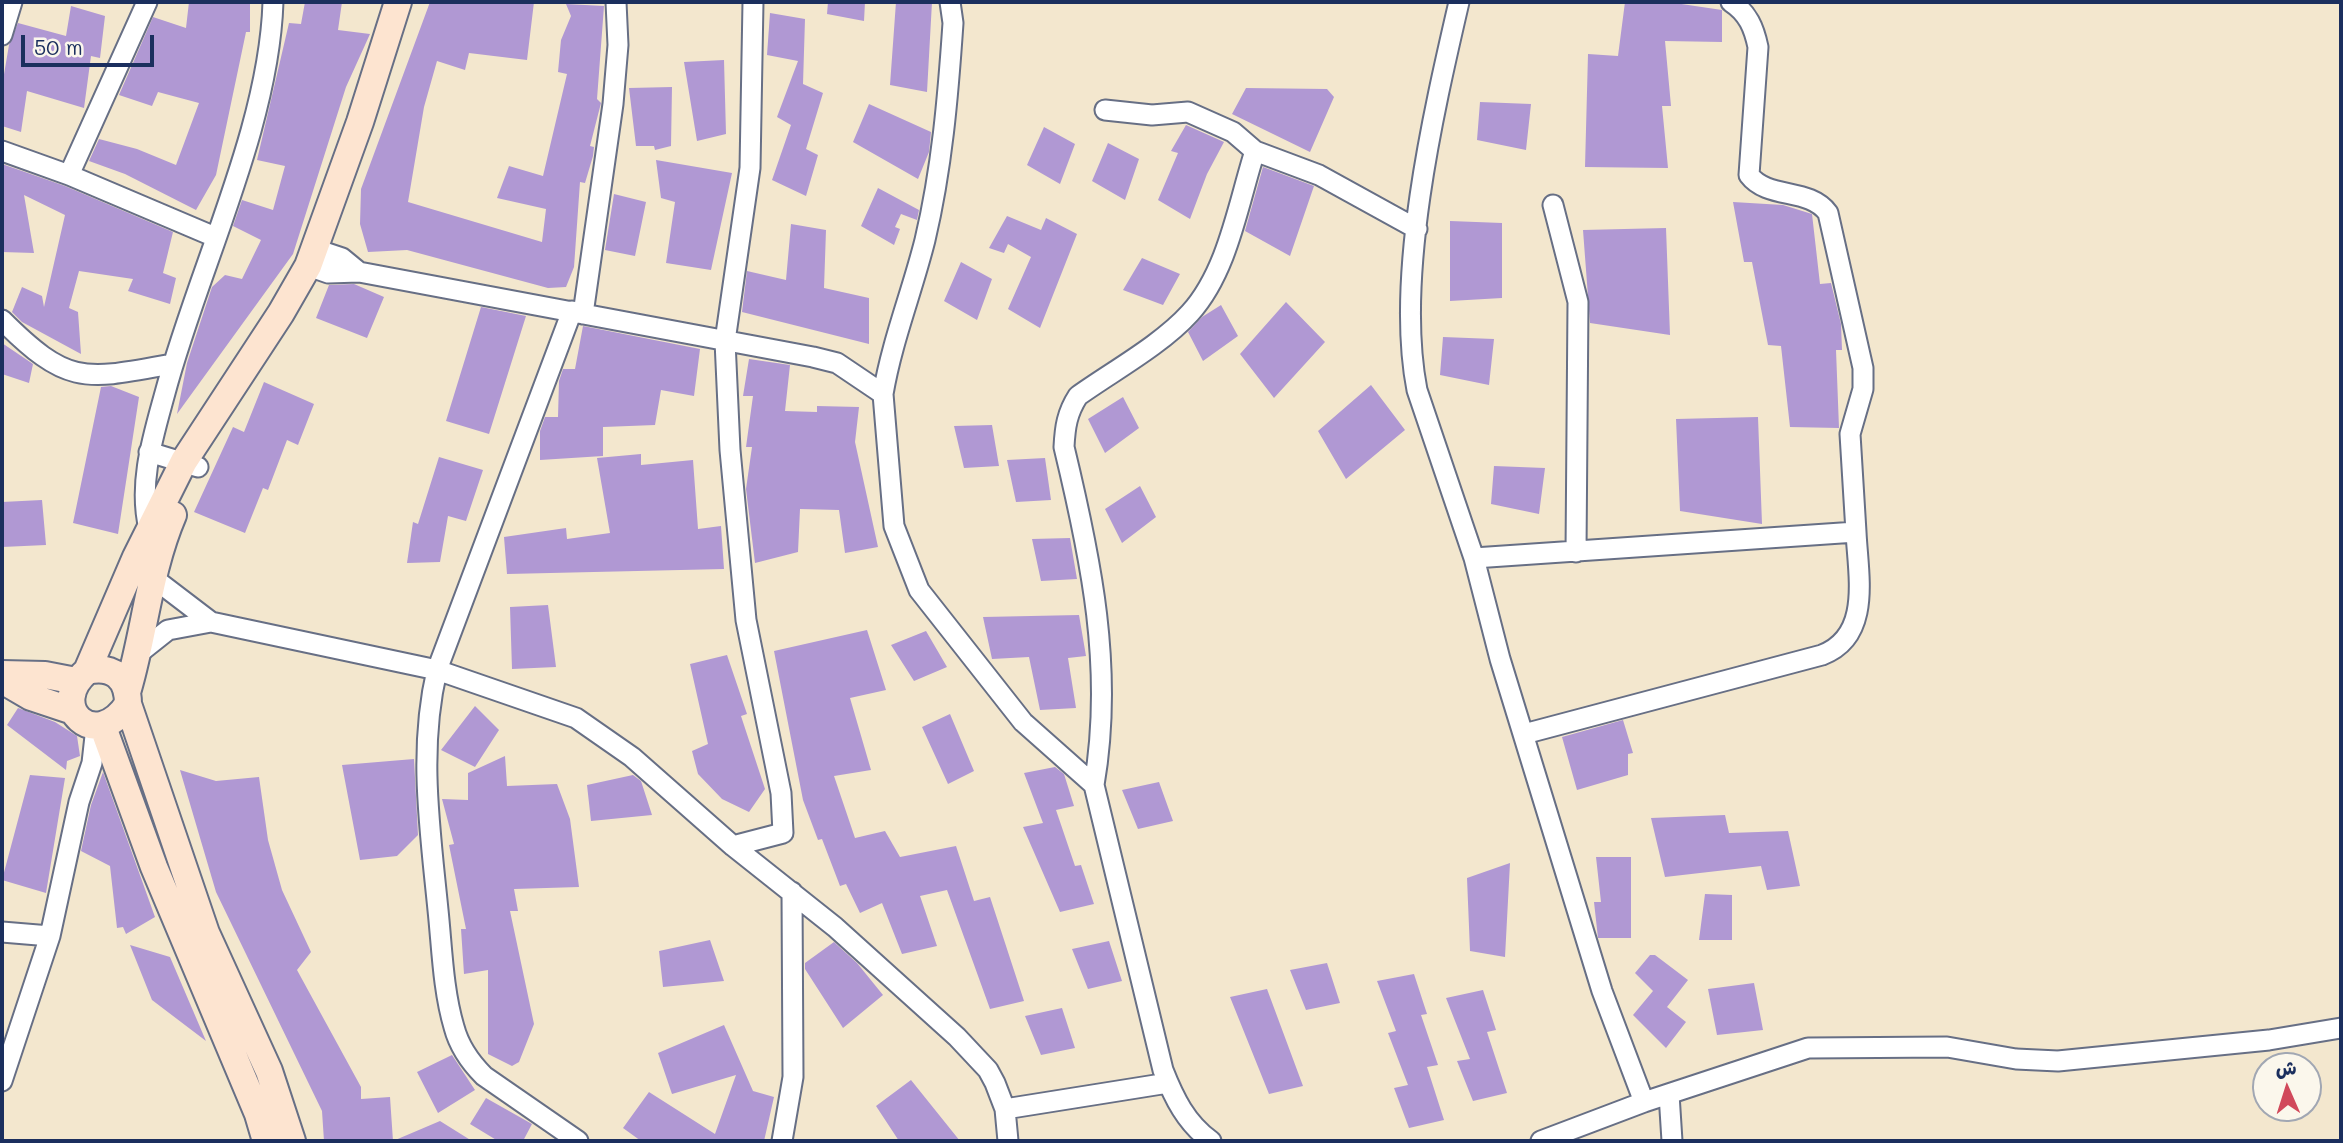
<!DOCTYPE html>
<meta charset="utf-8">
<style>
body{margin:0}
#map{position:relative;width:2343px;height:1143px;overflow:hidden;background:#f3e7ce;font-family:Mali,"Playpen Sans Arabic",sans-serif}
canvas{display:block}
.frame{position:absolute;inset:0;border:4px solid #1b2f5e;pointer-events:none}
.north{position:absolute;left:2252px;top:1052px;width:70px;height:70px;box-sizing:border-box;background:#fbf7ec;border:2px solid #a1a7b3;border-radius:50%;rotate:357deg;font-size:19px;font-weight:700;line-height:28px;text-align:center;color:#1b2f5e}
.north::after{content:'';display:block;margin:auto;width:24px;height:32px;background:#d1495b;clip-path:polygon(50% 0,100% 100%,50% 72%,0 100%)}
.scale{position:absolute;left:21px;top:35px;width:133px;height:32px;box-sizing:border-box;border:4px solid #1b2f5e;border-top:0;padding-left:9px;font-size:21px;line-height:24px;white-space:nowrap;color:#1b2f5e;-webkit-text-stroke:5px #fbf7ec;paint-order:stroke}
</style>
<div id="map">
<canvas width="2343" height="1143"></canvas>
<div class="frame"></div>
<div class="north">ش</div>
<div class="scale">50 m</div>
</div>
<script>
const context = document.querySelector('canvas').getContext('2d');
context.lineJoin = 'round';
function fillPath(path, color) { context.fillStyle = color; context.fill(path, 'evenodd'); }
function trace(path, color, width, dash) { context.strokeStyle = color; context.lineWidth = width; context.lineCap = dash ? 'butt' : 'round'; context.setLineDash(dash || []); context.stroke(path); }
fillPath(new Path2D(`
 M 189,2 L 250,2 L 250,32 L 246,32 L 216,175 L 196,210 L 125,174 L 89,161 L 99,139 L 137,149 L 176,165 L 199,103 L 158,92 L 152,106 L 119,95 L 153,17 L 186,28 Z
 M 305,2 L 342,2 L 338,30 L 370,34 L 346,87 L 293,254 L 177,414 L 187,363 L 212,287 L 225,275 L 242,279 L 261,240 L 233,226 L 242,200 L 273,210 L 285,166 L 257,160 L 289,23 L 301,24 Z
 M 430,2 L 534,2 L 527,60 L 469,53 L 465,70 L 437,61 L 424,107 L 408,202 L 542,242 L 546,209 L 497,198 L 509,166 L 543,176 L 567,74 L 558,72 L 561,40 L 571,16 L 566,4 L 604,6 L 597,99 L 601,103 L 590,146 L 594,147 L 593,156 L 585,183 L 580,182 L 574,267 L 566,287 L 548,288 L 407,250 L 368,252 L 360,224 L 361,189 Z
 M 828,2 L 865,2 L 864,21 L 827,14 Z
 M 896,2 L 932,2 L 927,92 L 890,85 Z
 M 1625,2 L 1668,2 L 1722,10 L 1722,42 L 1665,41 L 1671,106 L 1662,106 L 1668,168 L 1585,167 L 1588,54 L 1618,56 Z
 M 71,6 L 105,16 L 100,58 L 91,56 L 84,108 L 27,91 L 21,132 L 2,126 L 2,86 L 9,45 L 18,23 L 66,36 Z
 M 770,13 L 805,19 L 803,84 L 823,93 L 806,149 L 818,155 L 806,196 L 772,180 L 791,125 L 777,117 L 798,61 L 767,55 Z
 M 724,60 L 726,134 L 697,141 L 684,62 Z
 M 672,87 L 671,146 L 655,150 L 654,146 L 636,146 L 629,88 Z
 M 1246,88 L 1327,89 L 1334,97 L 1310,152 L 1232,114 Z
 M 1480,102 L 1531,104 L 1526,150 L 1477,140 Z
 M 869,104 L 931,132 L 929,152 L 918,179 L 853,142 Z
 M 1186,125 L 1224,142 L 1207,174 L 1190,219 L 1158,200 L 1178,153 L 1171,151 Z
 M 1044,127 L 1075,144 L 1060,184 L 1027,165 Z
 M 1108,143 L 1139,159 L 1125,200 L 1092,181 Z
 M 656,160 L 732,173 L 711,270 L 666,263 L 675,202 L 661,198 Z
 M 2,164 L 65,186 L 173,232 L 163,273 L 176,278 L 170,304 L 128,291 L 133,279 L 79,271 L 69,308 L 78,312 L 81,354 L 22,322 L 12,312 L 22,287 L 42,296 L 44,307 L 65,215 L 24,195 L 34,253 L 2,252 Z
 M 1263,167 L 1314,186 L 1290,256 L 1245,231 Z
 M 878,188 L 919,210 L 917,220 L 901,214 L 895,227 L 900,229 L 894,245 L 861,226 Z
 M 614,194 L 646,202 L 635,256 L 605,250 Z
 M 1733,202 L 1783,205 L 1812,214 L 1820,284 L 1831,283 L 1841,324 L 1842,350 L 1836,350 L 1839,428 L 1790,427 L 1781,346 L 1768,345 L 1752,262 L 1744,262 Z
 M 1007,216 L 1041,230 L 1046,218 L 1077,234 L 1040,328 L 1008,309 L 1031,257 L 1008,244 L 1004,253 L 989,248 Z
 M 1450,221 L 1502,223 L 1502,298 L 1450,301 Z
 M 791,224 L 826,230 L 824,288 L 869,298 L 869,344 L 742,312 L 747,271 L 786,280 Z
 M 1666,228 L 1670,335 L 1590,323 L 1583,230 Z
 M 1142,258 L 1180,274 L 1163,305 L 1123,290 Z
 M 961,262 L 992,279 L 977,320 L 944,301 Z
 M 354,284 L 384,297 L 367,338 L 316,318 L 329,285 Z
 M 1286,302 L 1325,342 L 1274,398 L 1240,354 Z
 M 1221,305 L 1238,336 L 1203,361 L 1188,332 L 1202,317 Z
 M 481,307 L 526,316 L 489,434 L 446,421 Z
 M 583,326 L 700,349 L 694,396 L 661,390 L 655,425 L 603,427 L 603,456 L 540,460 L 540,431 L 545,417 L 558,417 L 559,381 L 563,369 L 575,369 Z
 M 1443,337 L 1494,339 L 1489,385 L 1440,375 Z
 M 2,343 L 33,364 L 29,383 L 2,374 Z
 M 749,359 L 790,365 L 785,411 L 817,412 L 817,406 L 859,407 L 855,442 L 878,547 L 845,553 L 839,510 L 800,509 L 798,552 L 755,563 L 746,489 L 752,447 L 746,447 L 753,396 L 743,396 Z
 M 264,382 L 314,404 L 298,445 L 287,440 L 268,490 L 263,488 L 245,533 L 194,512 L 233,427 L 244,432 Z
 M 1371,385 L 1405,430 L 1346,479 L 1318,431 Z
 M 111,386 L 139,397 L 118,534 L 73,523 L 101,387 Z
 M 1123,397 L 1139,428 L 1105,453 L 1088,419 Z
 M 1758,417 L 1762,524 L 1680,511 L 1676,419 Z
 M 992,425 L 999,466 L 964,468 L 954,426 Z
 M 641,454 L 641,465 L 693,460 L 698,529 L 721,526 L 724,569 L 507,574 L 504,537 L 566,528 L 567,539 L 610,533 L 597,458 Z
 M 439,457 L 483,470 L 466,521 L 448,516 L 440,562 L 407,563 L 413,522 L 418,524 Z
 M 1045,458 L 1051,500 L 1016,502 L 1007,460 Z
 M 1494,466 L 1545,468 L 1539,514 L 1491,504 Z
 M 1140,486 L 1156,517 L 1122,543 L 1105,509 Z
 M 42,500 L 46,545 L 2,547 L 2,502 Z
 M 1070,538 L 1077,579 L 1041,581 L 1032,539 Z
 M 548,605 L 556,667 L 512,669 L 510,607 Z
 M 1079,615 L 1086,656 L 1068,658 L 1076,708 L 1040,710 L 1029,657 L 992,659 L 983,617 Z
 M 867,630 L 886,690 L 850,698 L 871,770 L 834,776 L 855,838 L 885,831 L 900,857 L 956,846 L 974,901 L 990,897 L 1024,1001 L 990,1009 L 947,890 L 920,896 L 937,946 L 902,954 L 882,903 L 860,913 L 846,884 L 840,886 L 822,839 L 818,840 L 803,800 L 774,651 Z
 M 926,631 L 947,667 L 914,681 L 891,645 Z
 M 727,655 L 747,714 L 741,716 L 765,789 L 749,812 L 722,799 L 698,774 L 692,751 L 708,744 L 690,664 Z
 M 475,706 L 499,730 L 475,767 L 441,750 Z
 M 18,708 L 55,722 L 77,736 L 80,756 L 67,761 L 66,770 L 28,741 L 7,725 Z
 M 950,714 L 974,771 L 948,784 L 922,727 Z
 M 1623,720 L 1633,753 L 1628,754 L 1628,775 L 1577,790 L 1562,737 Z
 M 505,756 L 507,786 L 557,784 L 570,819 L 579,887 L 514,889 L 518,911 L 510,911 L 534,1024 L 519,1062 L 512,1066 L 488,1054 L 488,970 L 464,974 L 461,929 L 466,929 L 449,845 L 454,844 L 442,799 L 468,800 L 468,773 Z
 M 414,759 L 418,835 L 397,856 L 360,860 L 342,765 Z
 M 1055,767 L 1064,774 L 1074,806 L 1056,810 L 1075,866 L 1081,865 L 1094,904 L 1060,912 L 1023,827 L 1043,823 L 1024,773 Z
 M 180,770 L 216,781 L 259,777 L 268,840 L 282,890 L 311,952 L 297,970 L 361,1087 L 361,1099 L 390,1097 L 393,1141 L 324,1141 L 322,1111 L 216,892 Z
 M 103,772 L 155,917 L 126,934 L 123,927 L 117,928 L 110,866 L 81,851 L 91,805 Z
 M 30,775 L 65,778 L 46,893 L 2,880 Z
 M 633,775 L 641,781 L 652,815 L 591,821 L 587,785 Z
 M 1159,782 L 1173,821 L 1138,829 L 1122,790 Z
 M 1725,815 L 1729,833 L 1788,831 L 1800,886 L 1767,890 L 1761,866 L 1665,877 L 1651,818 Z
 M 1596,857 L 1631,857 L 1631,938 L 1598,938 L 1594,902 L 1601,902 Z
 M 1510,863 L 1505,957 L 1470,951 L 1467,878 Z
 M 1705,894 L 1732,895 L 1732,940 L 1699,940 Z
 M 710,940 L 724,981 L 663,987 L 659,951 Z
 M 1109,941 L 1122,981 L 1088,989 L 1072,949 Z
 M 834,942 L 857,963 L 883,995 L 843,1028 L 805,969 L 805,963 Z
 M 130,945 L 170,957 L 206,1041 L 152,1000 Z
 M 1650,955 L 1655,955 L 1688,980 L 1667,1007 L 1686,1022 L 1666,1048 L 1633,1015 L 1653,991 L 1635,973 Z
 M 1327,963 L 1340,1003 L 1306,1010 L 1290,970 Z
 M 1414,974 L 1427,1014 L 1421,1015 L 1438,1065 L 1427,1067 L 1444,1120 L 1409,1128 L 1394,1088 L 1408,1085 L 1388,1033 L 1396,1031 L 1377,981 Z
 M 1754,983 L 1763,1030 L 1717,1035 L 1708,989 Z
 M 1267,989 L 1303,1086 L 1269,1094 L 1230,997 Z
 M 1483,990 L 1496,1030 L 1487,1032 L 1507,1093 L 1473,1101 L 1457,1061 L 1470,1059 L 1446,998 Z
 M 1062,1008 L 1075,1048 L 1041,1055 L 1025,1016 Z
 M 724,1025 L 753,1091 L 774,1097 L 764,1141 L 641,1141 L 623,1128 L 649,1092 L 715,1134 L 736,1075 L 672,1094 L 658,1053 Z
 M 452,1055 L 475,1090 L 438,1113 L 417,1072 Z
 M 911,1080 L 960,1141 L 899,1141 L 876,1106 Z
 M 486,1098 L 532,1124 L 523,1141 L 498,1141 L 470,1124 Z
 M 440,1121 L 472,1141 L 393,1141 Z`), '#b098d3');
const street = new Path2D(`
 M 1459,2 C 1433,114 1395,278 1417,390 L 1474,558 L 1500,659 L 1602,991 L 1644,1102 L 1541,1141
 M 2,35 L 12,2
 M 1105,110 L 1152,115 L 1188,112 L 1233,132 L 1255,151 L 1319,175 L 1417,229
 M 2,151 L 69,175 L 215,237
 M 69,175 L 147,2
 M 1553,205 L 1578,302 L 1576,552
 M 315,249 L 342,258 L 359,272
 M 308,266 L 328,273 L 359,272 L 813,357 L 837,363 L 883,394 L 894,526 L 919,590 L 1023,722 L 1094,785 L 1163,1070 C 1174,1098 1186,1123 1211,1141
 M 572,311 L 437,670 C 418,750 430,829 438,910 C 442,948 443,990 454,1027 C 459,1046 470,1062 484,1076 L 578,1141
 M 583,314 L 613,104 L 618,45 L 616,2
 M 2,320 C 68,386 84,380 172,364
 M 883,394 C 892,341 912,292 925,240 C 942,168 948,97 953,23 L 950,2
 M 149,452 L 198,467
 M 154,531 L 149,529 C 138,483 153,437 165,393 C 198,269 269,129 273,2
 M 1474,558 L 1856,532 L 1850,434 L 1863,389 L 1863,368 L 1828,213 C 1809,187 1768,200 1749,175 L 1758,47 C 1754,28 1748,13 1731,2
 M 152,577 L 211,622
 M 139,653 L 168,630 L 211,622 L 437,670 L 576,718 L 632,757 L 733,846 L 835,927 L 957,1037 L 988,1070 L 995,1083 L 1005,1109 L 1008,1141
 M 1524,734 L 1822,655 C 1872,636 1858,575 1856,532
 M 1094,785 C 1114,669 1091,559 1064,447 C 1065,427 1067,413 1078,396 C 1113,371 1161,345 1190,313 C 1228,271 1238,204 1255,151
 M 733,846 L 783,833 L 781,793 L 746,620 L 730,450 L 725,341 L 750,168 L 753,2
 M 2,932 L 50,936
 M 2,1081 L 50,936 L 79,802 L 92,763 L 96,727
 M 1669,1094 L 1672,1141
 M 1644,1102 L 1808,1048 L 1947,1047 L 2016,1059 L 2058,1061 L 2269,1040 L 2341,1028
 M 1005,1109 L 1168,1083
 M 782,1141 L 793,1077 L 792,892`);
const secondary = new Path2D(`
 M 87,671 C 113,665 128,678 128,704 C 95,754 46,706 87,671 L 136,557 L 184,461 L 281,313 L 308,266 L 360,122 L 398,2
 M 2,674 L 45,675 L 76,681
 M 2,680 L 31,697 L 73,711
 M 128,689 C 145,631 149,571 173,515
 M 128,704 L 206,933 L 269,1071 L 292,1141
 M 103,727 L 154,867 L 258,1114 L 266,1141`);
trace(street, '#676f85', 23);
trace(secondary, '#676f85', 30);
trace(street, '#fff', 19);
trace(secondary, '#fde4d0', 26);
</script>
